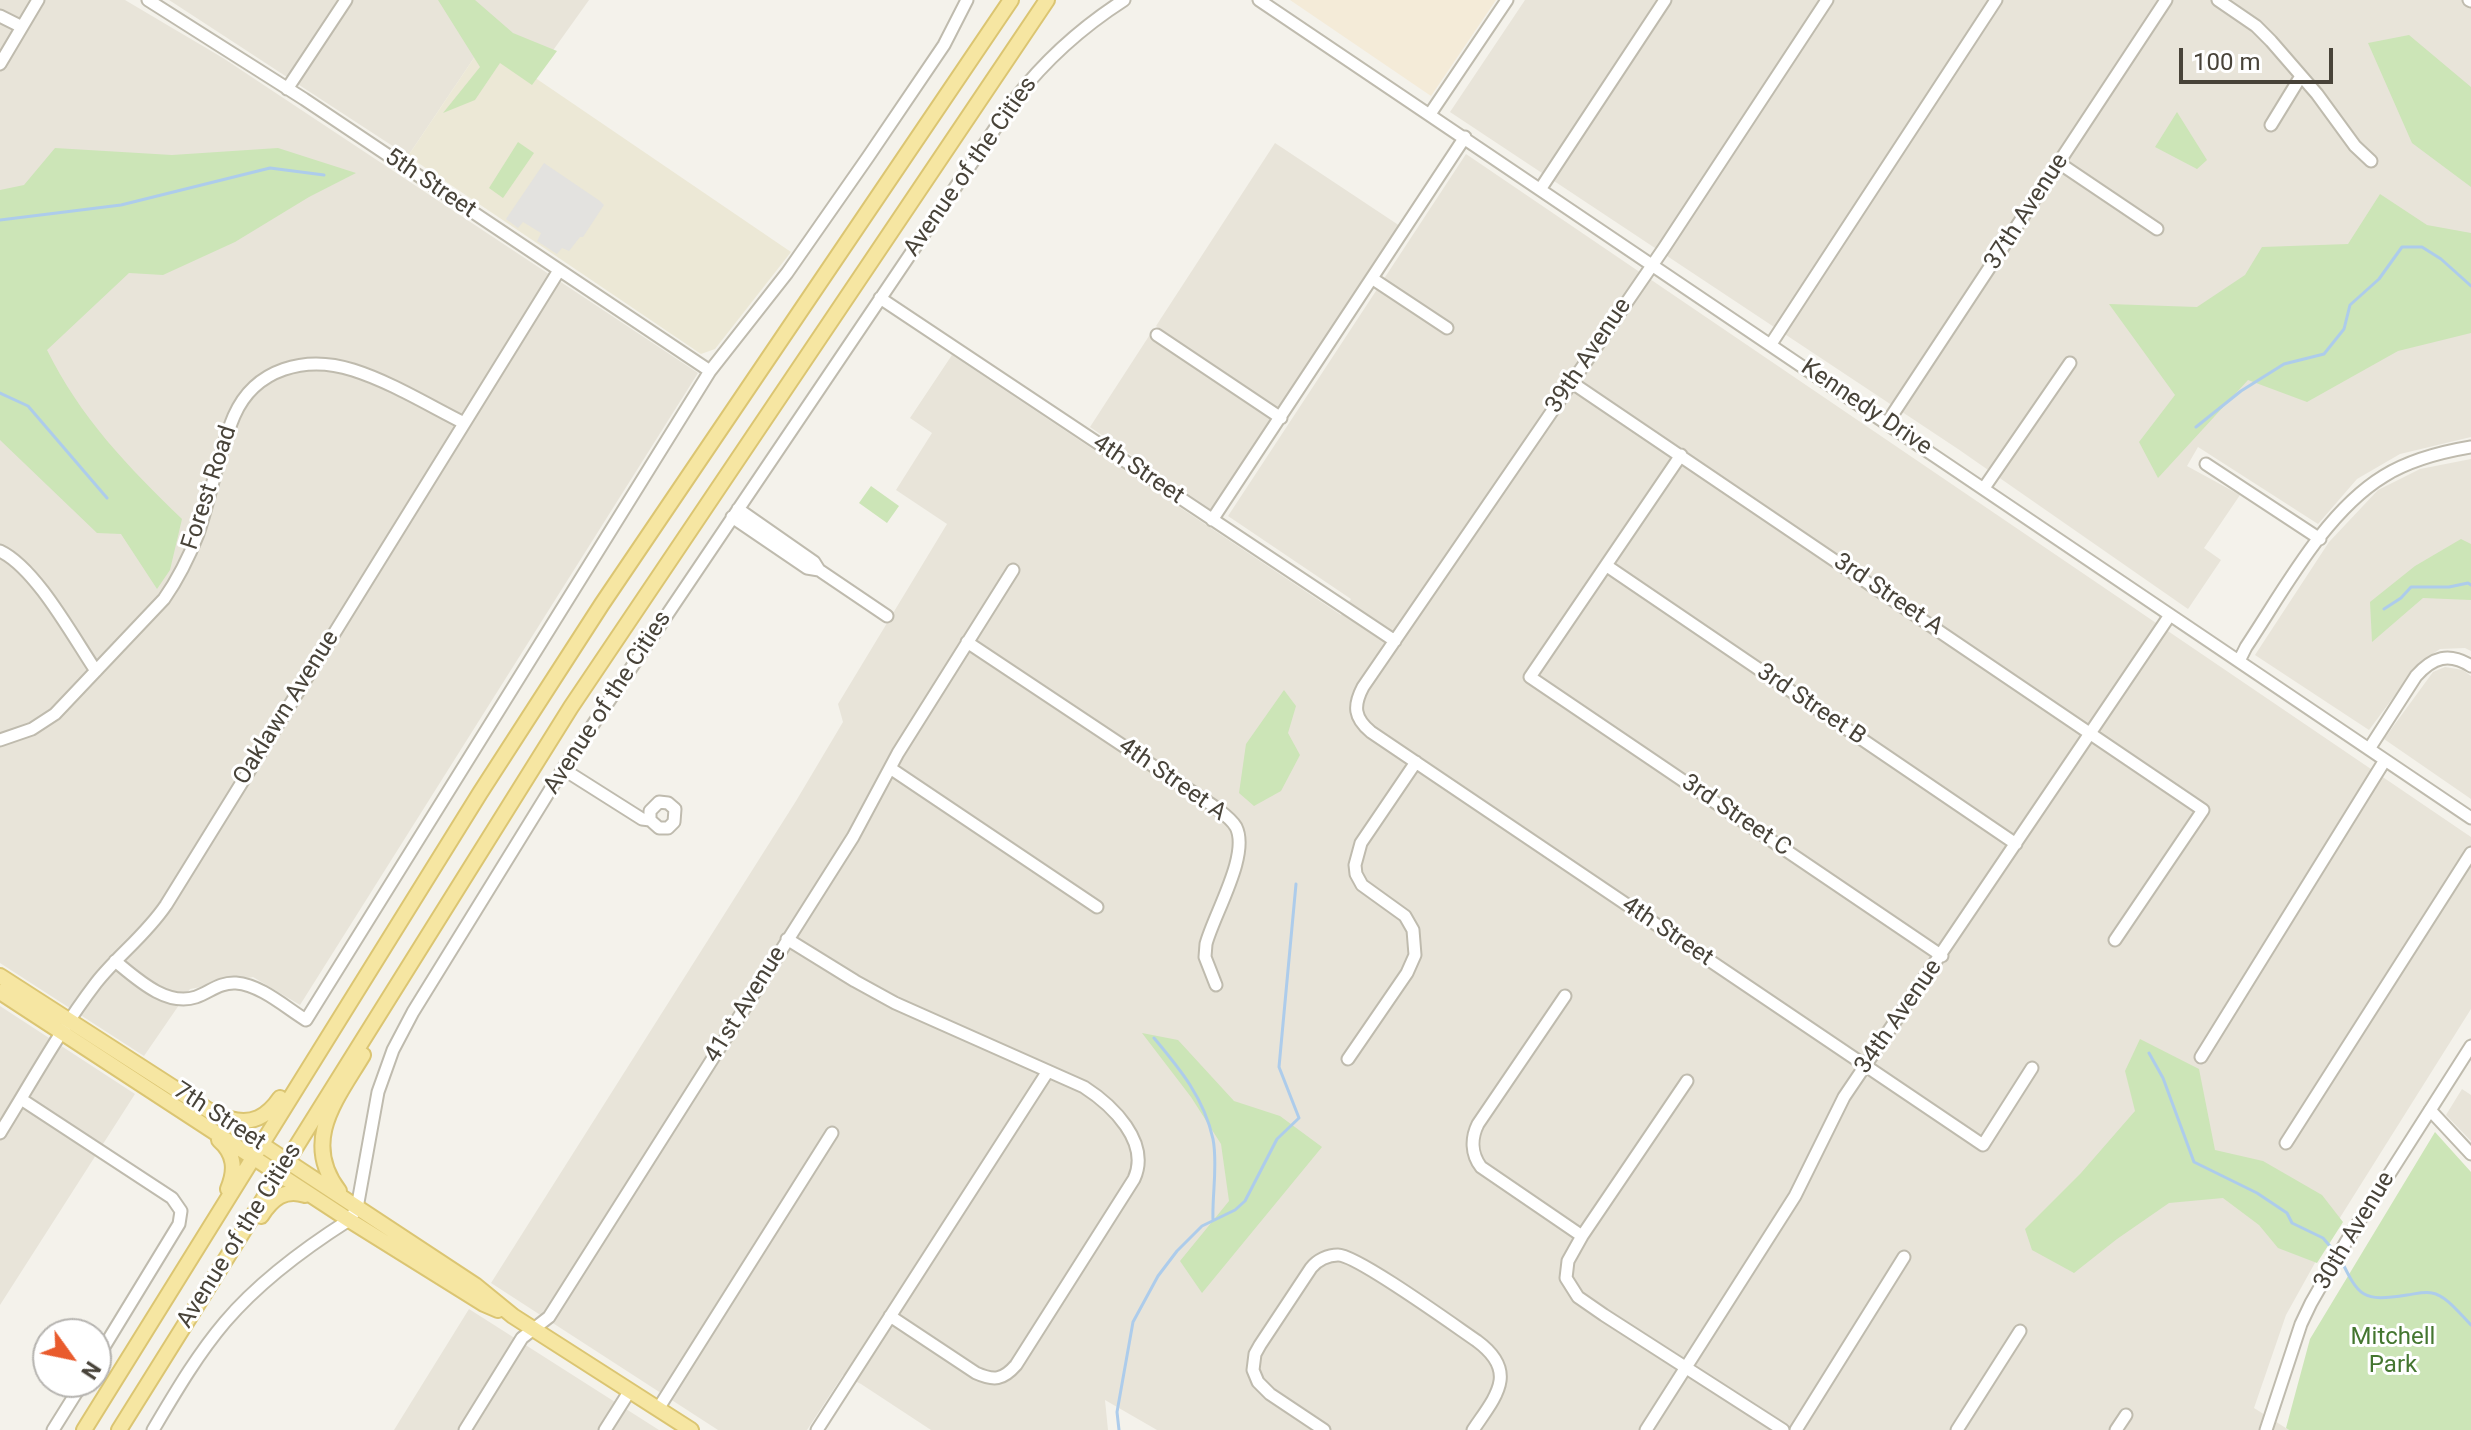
<!DOCTYPE html>
<style>
body{margin:0}
#map{position:relative;width:2471px;height:1430px;overflow:hidden;background:#f4f2eb;font-family:Roboto,sans-serif}
canvas{display:block}
.north{position:absolute;left:32px;top:1318px;width:80px;height:80px;box-sizing:border-box;background:#fff;border:2px solid #b6b4b0;border-radius:50%;rotate:123deg;font-size:22px;font-weight:700;line-height:32px;text-align:center;color:#484339}
.north::after{content:'';display:block;margin:auto;width:28px;height:36px;background:#e95b2d;clip-path:polygon(50% 0,100% 100%,50% 72%,0 100%)}
.scale{position:absolute;left:2179px;top:48px;width:154px;height:36px;box-sizing:border-box;border:4px solid #484339;border-top:0;padding-left:10px;font-size:24px;line-height:28px;white-space:nowrap;color:#484339;-webkit-text-stroke:6px #fff;paint-order:stroke}
</style>
<div id="map">
<canvas width="2471" height="1430"></canvas>
<div class="north">N</div>
<div class="scale">100 m</div>
</div>
<script>
const context = document.querySelector('canvas').getContext('2d');
context.lineJoin = 'round';
function fillPath(path, color) { context.fillStyle = color; context.fill(path, 'evenodd'); }
function trace(path, color, width, dash) { context.strokeStyle = color; context.lineWidth = width; context.lineCap = dash ? 'butt' : 'round'; context.setLineDash(dash || []); context.stroke(path); }
function drawText(font, color, halo, rows, align = 'center') {
  context.font = font + ' Roboto,sans-serif'; context.lineWidth = 6; context.setLineDash([]); context.textBaseline = 'middle'; context.strokeStyle = halo; context.fillStyle = color; for (const [text, x, y, turn = 0] of rows) {
    context.save(); context.translate(x, y); context.rotate((+turn || 0) * Math.PI / 180); context.textAlign = isNaN(turn) ? turn : align; if (halo) context.strokeText(text, 0, 0); context.fillText(text, 0, 0); context.restore();
  }
}
fillPath(new Path2D(`
 M 0,0 L 125,0 L 223,58 L 698,373 L 300,1005 L 253,977 L 190,989 L 144,1056 L 0,963 Z
 M 169,0 L 589,0 L 534,77 L 484,43 L 408,156 Z
 M 1525,0 L 2471,0 L 2471,437 L 2400,454 L 2357,479 L 2318,524 L 2198,447 L 2187,466 L 2240,495 L 2204,548 L 2221,560 L 2188,609 L 1958,449 L 1450,112 Z
 M 1275,143 L 1400,226 L 1280,411 L 1156,326 Z
 M 1466,154 L 2471,837 L 2471,1009 L 2341,1216 L 2286,1315 L 2254,1408 L 2289,1430 L 1157,1430 L 1105,1400 L 1108,1430 L 931,1430 L 861,1384 L 843,1375 L 807,1430 L 718,1430 L 491,1283 L 796,801 L 843,722 L 838,704 L 947,524 L 896,490 L 932,433 L 910,418 L 952,355 L 1341,615 L 1351,599 L 1228,516 Z
 M 1149,336 L 1274,419 L 1213,511 L 1090,427 Z
 M 2471,459 L 2471,651 L 2465,648 L 2440,649 L 2419,663 L 2369,730 L 2255,655 L 2329,542 L 2378,490 L 2420,469 Z
 M 2445,667 L 2463,670 L 2471,676 L 2471,799 L 2384,739 L 2433,672 Z
 M 0,1006 L 135,1094 L 0,1305 Z
 M 2462,1089 L 2471,1095 L 2471,1141 L 2446,1115 Z
 M 469,1309 L 659,1430 L 394,1430 Z`), '#e8e4d9');
fillPath(new Path2D(`
 M 1290,0 L 1496,0 L 1431,96 Z`), '#f4ebd8');
fillPath(new Path2D(`
 M 484,43 L 791,252 L 715,349 L 701,354 L 408,156 Z`), '#ece8d6');
fillPath(new Path2D(`
 M 438,0 L 475,0 L 513,33 L 557,51 L 532,85 L 500,63 L 475,100 L 443,113 L 480,67 Z
 M 2409,35 L 2471,87 L 2471,187 L 2412,143 L 2368,43 Z
 M 2177,112 L 2207,160 L 2197,169 L 2155,147 Z
 M 518,142 L 534,153 L 503,198 L 489,188 Z
 M 55,148 L 172,155 L 278,148 L 356,173 L 309,197 L 235,242 L 163,275 L 129,273 L 47,350 C 80,417 128,467 182,519 L 170,570 L 157,589 L 121,534 L 97,533 L 0,440 L 0,190 L 24,185 Z
 M 2380,194 L 2427,225 L 2471,233 L 2471,333 L 2398,351 L 2307,402 L 2248,380 L 2158,478 L 2139,442 L 2175,395 L 2109,304 L 2197,307 L 2245,275 L 2262,247 L 2348,244 Z
 M 871,486 L 899,506 L 887,523 L 859,503 Z
 M 2461,539 L 2471,544 L 2471,600 L 2423,598 L 2372,642 L 2370,602 L 2415,566 Z
 M 1284,690 L 1296,706 L 1288,733 L 1300,755 L 1281,791 L 1254,806 L 1239,793 L 1246,744 Z
 M 1142,1033 L 1178,1040 L 1234,1101 L 1280,1116 L 1322,1147 L 1202,1293 L 1180,1261 L 1229,1201 L 1221,1144 L 1191,1097 Z
 M 2140,1039 L 2199,1069 L 2215,1150 L 2263,1161 L 2322,1195 L 2343,1222 L 2317,1263 L 2278,1248 L 2259,1225 L 2223,1198 L 2169,1203 L 2117,1239 L 2074,1273 L 2032,1250 L 2025,1229 L 2081,1173 L 2135,1111 L 2125,1071 Z
 M 2435,1132 L 2471,1172 L 2471,1430 L 2289,1430 L 2286,1428 L 2310,1339 Z`), '#cce5b7');
fillPath(new Path2D(`
 M 544,163 L 600,201 L 604,205 L 583,237 L 580,237 L 569,251 L 562,248 L 557,254 L 537,241 L 541,233 L 523,222 L 518,228 L 506,219 Z`), '#e3e2df');
trace(new Path2D(`
 M 0,220 L 121,205 L 270,168 L 324,175
 M 0,393 L 28,406 L 107,498
 M 2196,427 L 2241,391 L 2284,364 L 2324,354 L 2344,329 L 2350,305 L 2379,279 L 2402,247 L 2422,247 L 2441,259 L 2471,286
 M 2384,609 L 2401,598 L 2411,587 L 2449,587 L 2468,583 L 2471,585
 M 1154,1038 C 1180,1069 1204,1098 1213,1139 C 1218,1165 1212,1194 1213,1220
 M 2149,1053 L 2163,1078 L 2194,1162 L 2257,1193 L 2287,1213 L 2292,1223 L 2323,1238 L 2335,1252
 M 2340,1258 C 2359,1297 2362,1302 2407,1295 C 2415,1294 2425,1291 2432,1293 C 2446,1295 2461,1315 2471,1325
 M 1119,1430 L 1117,1412 L 1133,1322 L 1158,1276 L 1177,1251 L 1202,1226 L 1235,1210 L 1245,1201 L 1277,1139 L 1299,1118 L 1279,1067 L 1296,884`), '#adcceb', 3);
const minor = new Path2D(`
 M 148,0 L 304,99 L 710,371
 M 1259,0 L 2471,818
 M 1827,0 L 1664,248 L 1363,687 C 1353,706 1354,718 1371,732 L 1983,1145 L 2032,1068
 M 2218,0 L 2256,26 L 2271,41 L 2317,94 L 2355,146 L 2371,161
 M 2469,0 L 2471,1
 M 0,16 L 22,27
 M 0,64 L 38,0
 M 287,89 L 346,0
 M 1430,114 L 1507,0
 M 2271,125 L 2301,76
 M 2059,163 L 2157,229
 M 1541,188 L 1665,0
 M 1373,279 L 1447,328
 M 880,298 L 1395,641
 M 1157,335 L 1281,418
 M 1771,344 L 1996,0
 M 1571,382 L 2203,810 L 2115,940
 M 1887,423 L 2166,0
 M 1681,455 L 1530,677 L 1942,956
 M 2206,464 L 2320,539
 M 1984,488 L 2070,363
 M 732,517 L 807,568 L 819,570 L 814,562 L 738,509
 M 1212,520 L 1465,137
 M 0,551 C 36,568 73,637 96,671
 M 1607,566 L 2016,844
 M 819,570 L 887,616
 M 967,642 L 1212,805 C 1221,812 1231,818 1236,827 C 1250,855 1214,914 1206,944 L 1205,957 L 1216,985
 M 2239,661 L 2246,647 C 2284,590 2325,512 2384,476 C 2410,460 2441,452 2471,447
 M 0,740 L 32,729 L 55,714 L 164,599 C 178,579 189,557 198,534 C 211,495 218,454 234,416 C 255,368 306,355 353,370 C 391,382 428,405 464,423
 M 2369,749 L 2416,676 C 2433,657 2449,652 2471,666
 M 890,768 L 1097,907
 M 563,769 L 642,819 L 650,820 L 659,828 L 668,828 L 674,822 L 675,809 L 668,803 L 659,802 L 650,811 L 650,820
 M 787,939 L 855,981 L 895,1003 L 1084,1087 C 1112,1105 1151,1142 1134,1179 L 1016,1365 C 1003,1380 994,1381 976,1373 L 890,1316
 M 115,961 C 136,978 166,1007 196,997 C 210,992 220,982 236,983 C 261,985 285,1007 306,1020 L 710,371 L 787,273 L 868,157 L 944,45 L 967,0
 M 1565,996 L 1478,1124 C 1471,1138 1471,1154 1481,1167 L 1582,1236
 M 2201,1057 L 2385,760
 M 1348,1059 L 1407,973 L 1415,955 L 1413,930 L 1405,916 L 1362,885 L 1356,874 L 1355,865 L 1361,843 L 1416,762
 M 1687,1081 L 1582,1236 L 1568,1261 L 1566,1278 L 1578,1297 L 1604,1315 L 1783,1430
 M 21,1099 L 172,1198 L 181,1211 L 179,1224 L 96,1360
 M 2430,1110 L 2471,1154
 M 0,1133 C 31,1083 60,1030 96,983 C 118,955 145,936 166,905 L 558,272
 M 2286,1143 L 2471,853
 M 658,1409 L 832,1133
 M 53,1430 L 83,1382
 M 153,1430 C 175,1393 197,1355 225,1322 C 259,1282 305,1248 349,1220 L 357,1208 L 378,1092 L 393,1050 L 413,1012 L 563,769 L 1015,99 C 1046,59 1082,27 1124,0
 M 465,1430 L 522,1338 L 549,1317 L 853,837 L 898,753 L 1013,570
 M 605,1430 L 629,1392
 M 817,1430 L 1048,1071
 M 1324,1430 L 1270,1394 L 1258,1382 L 1253,1370 L 1255,1354 L 1260,1345 L 1311,1268 C 1317,1260 1328,1255 1338,1255 C 1357,1255 1455,1326 1477,1341 C 1519,1372 1496,1396 1473,1430
 M 1646,1430 L 1795,1196 L 1844,1097 L 2170,615
 M 1796,1430 L 1904,1257
 M 1957,1430 L 2020,1331
 M 2116,1430 L 2126,1415
 M 2266,1430 L 2301,1324 L 2311,1303 L 2346,1242 L 2471,1046`);
const major = new Path2D(`
 M 0,976 L 261,1144 L 475,1285 L 513,1316 L 691,1430
 M 0,992 L 349,1220 L 484,1304 L 498,1310
 M 230,1119 C 252,1125 267,1117 280,1098
 M 219,1140 C 235,1154 236,1170 228,1189
 M 339,1191 C 301,1141 336,1100 363,1055
 M 261,1216 C 272,1199 285,1188 305,1195
 M 84,1430 L 480,793 L 602,604 L 1011,0
 M 119,1430 L 571,707 L 1047,0`);
trace(minor, '#bfbbae', 15);
trace(major, '#dbc572', 18);
trace(minor, '#fff', 11);
trace(major, '#f6e6a2', 14);
drawText('24px', '#484339', '#fff', [
 ["Avenue of the Cities",971,167,-55],
 ["5th Street",430,184,34],
 ["37th Avenue",2027,212,-57],
 ["39th Avenue",1589,356,-56],
 ["Kennedy Drive",1866,408,34],
 ["4th Street",1138,470,34],
 ["Forest Road",210,488,-72],
 ["3rd Street A",1888,595,34],
 ["Avenue of the Cities",608,703,-57],
 ["3rd Street B",1811,705,34],
 ["Oaklawn Avenue",287,708,-58],
 ["4th Street A",1172,780,35],
 ["3rd Street C",1736,816,34],
 ["4th Street",1667,932,34],
 ["41st Avenue",746,1005,-58],
 ["34th Avenue",1899,1017,-55],
 ["7th Street",219,1117,33],
 ["30th Avenue",2355,1231,-59],
 ["Avenue of the Cities",240,1236,-58]
]);
drawText('24px', '#447630', '#fff', [
 ["Mitchell",2393,1338],
 ["Park",2393,1366]
]);
</script>
